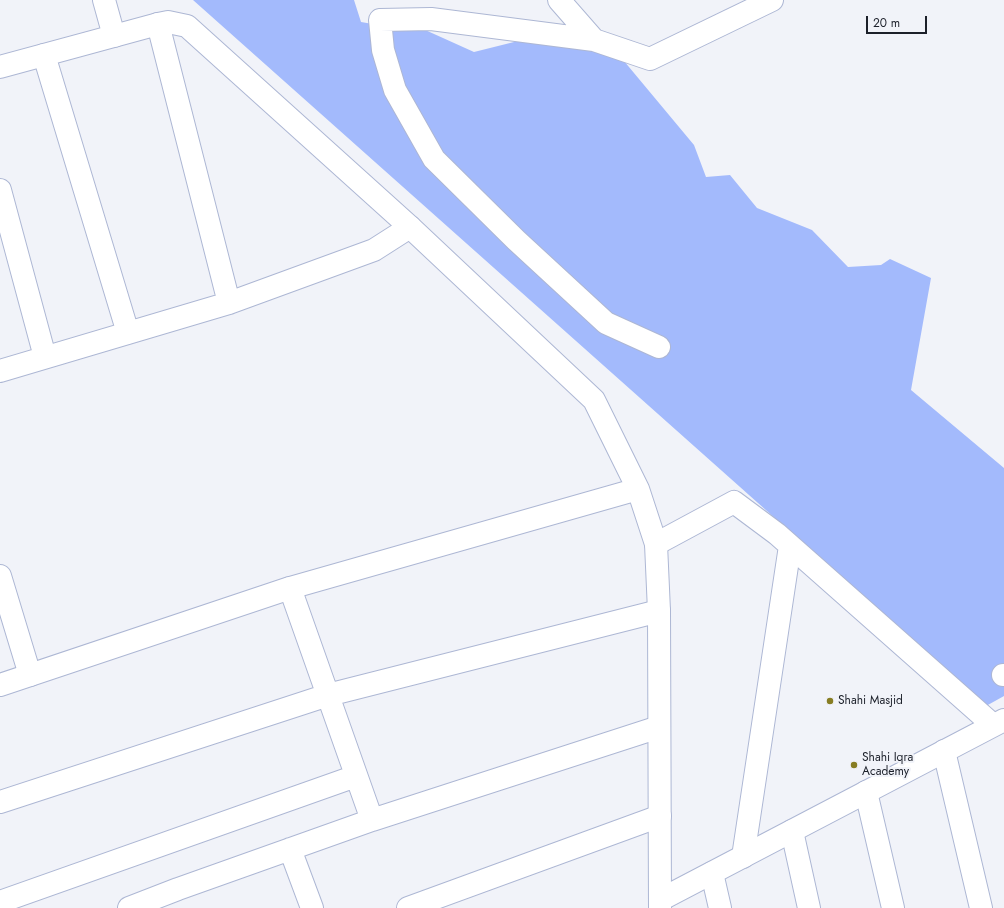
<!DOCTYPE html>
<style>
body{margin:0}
#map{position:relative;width:1004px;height:908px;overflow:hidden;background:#f1f3f9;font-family:Jost,sans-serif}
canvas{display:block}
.scale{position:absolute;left:866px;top:16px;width:61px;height:18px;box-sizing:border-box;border:2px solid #1c202a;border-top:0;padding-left:5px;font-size:12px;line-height:14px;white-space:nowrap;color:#1c202a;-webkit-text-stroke:3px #f1f3f9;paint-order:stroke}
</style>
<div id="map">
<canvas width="1004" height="908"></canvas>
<div class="scale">20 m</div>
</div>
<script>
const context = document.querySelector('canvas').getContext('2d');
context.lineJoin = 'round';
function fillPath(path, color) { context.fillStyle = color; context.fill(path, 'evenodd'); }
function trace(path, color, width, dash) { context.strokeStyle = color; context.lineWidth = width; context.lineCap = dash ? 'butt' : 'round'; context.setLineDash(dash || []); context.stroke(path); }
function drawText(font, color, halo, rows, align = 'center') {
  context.font = font + ' Jost,sans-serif'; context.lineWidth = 4; context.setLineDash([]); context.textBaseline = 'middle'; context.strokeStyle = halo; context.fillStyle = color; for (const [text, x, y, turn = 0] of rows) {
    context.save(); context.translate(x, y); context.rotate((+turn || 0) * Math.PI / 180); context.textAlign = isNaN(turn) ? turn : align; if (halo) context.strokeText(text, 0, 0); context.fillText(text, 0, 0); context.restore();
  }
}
fillPath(new Path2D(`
 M 193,0 L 354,0 L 361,22 L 396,28 L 423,29 L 474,52 L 518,41 L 588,49 L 624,61 L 694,145 L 706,177 L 730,175 L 757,208 L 812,230 L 848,267 L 881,265 L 890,259 L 931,278 L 911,390 L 1004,468 L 1004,696 L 986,706 Z`), '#a3bafc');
const street = new Path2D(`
 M 104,0 L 114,36
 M 559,0 L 594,40
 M 158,24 L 229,303
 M 44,55 L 128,333
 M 0,190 L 45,357
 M 659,347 L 606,323 L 516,240 L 434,159 L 395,90 L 383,50 L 380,20 L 431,19 L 594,40 L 650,59 L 772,0
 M 0,371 L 229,303 L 374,250 L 410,227
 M 656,544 L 734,502 L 777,534 L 993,725
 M 0,576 L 30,675
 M 290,588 L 372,820
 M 1003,675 L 1004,675
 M 944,751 L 981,908
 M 866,792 L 893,908
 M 0,802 L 328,695 L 659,611
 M 792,831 L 809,908
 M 290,849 L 312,908
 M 743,857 L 790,546
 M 712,873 L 720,908
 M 0,902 L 356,776
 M 129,908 L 178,889 L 372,820 L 659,727
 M 408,908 L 660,816`);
const secondary = new Path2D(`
 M 0,67 L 158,24 L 168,22 L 187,26 L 410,227 L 594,400 L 638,489 L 656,544 L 659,611 L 660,908
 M 0,685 L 290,588 L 638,489
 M 660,900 L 1004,720`);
trace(street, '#adb7d4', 24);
trace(secondary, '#adb7d4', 24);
trace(street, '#fff', 22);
trace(secondary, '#fff', 22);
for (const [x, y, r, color] of [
 [830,701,4,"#877d23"],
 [854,765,4,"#877d23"]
]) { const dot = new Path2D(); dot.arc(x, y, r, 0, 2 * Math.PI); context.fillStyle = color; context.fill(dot); trace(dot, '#f1f3f9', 1.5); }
drawText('12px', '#1c202a', '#f1f3f9', [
 ["Shahi Masjid",838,701],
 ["Shahi Iqra",862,758],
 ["Academy",862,772]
], 'left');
</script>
